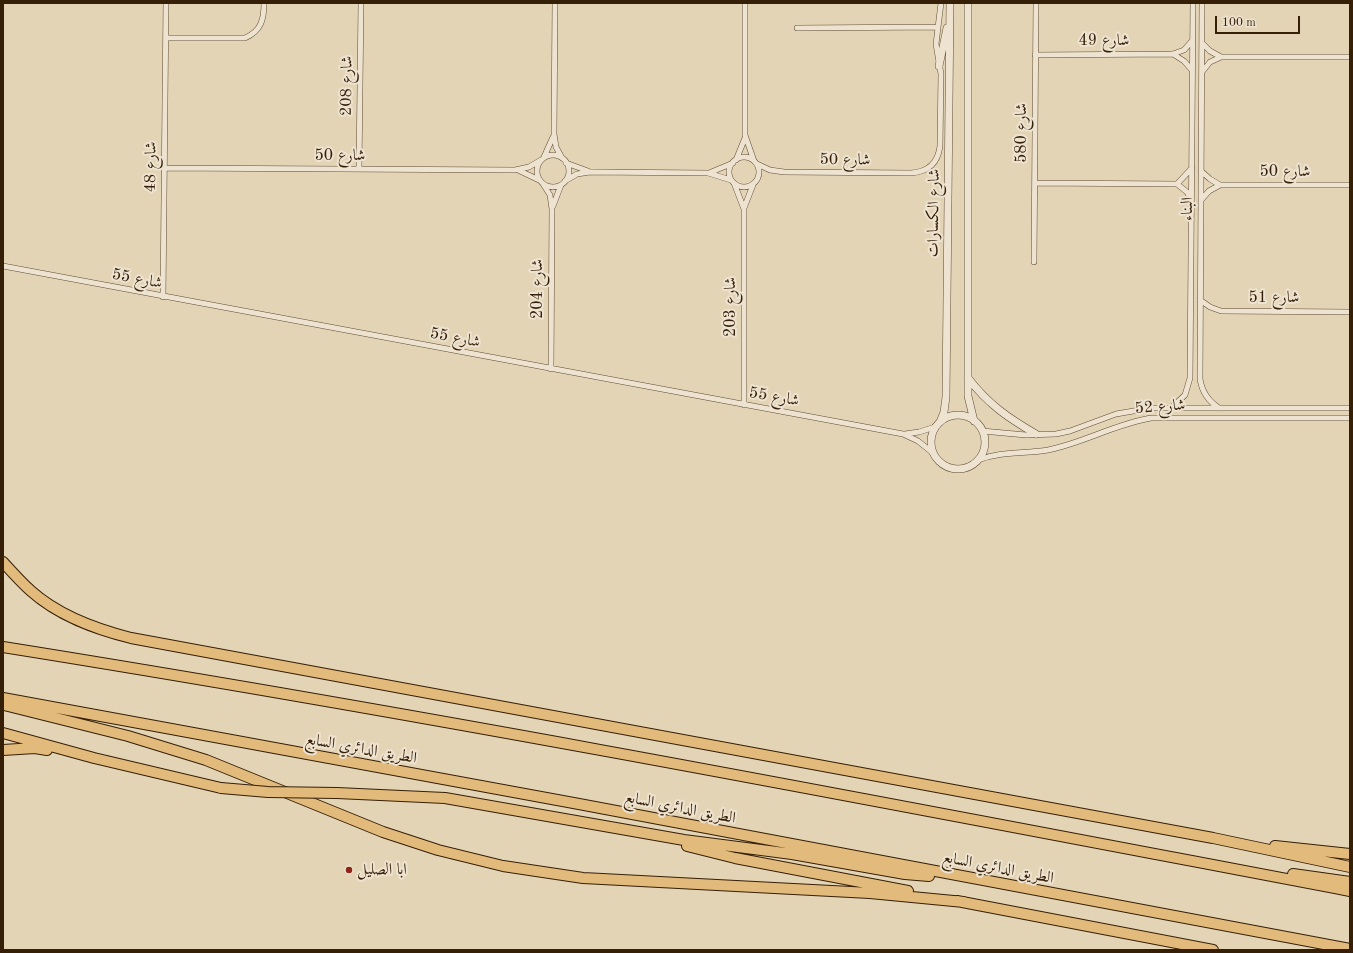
<!DOCTYPE html>
<meta charset="utf-8">
<style>
body{margin:0}
#map{position:relative;width:1353px;height:953px;overflow:hidden;background:#e3d4b6;font-family:"Old Standard TT",serif}
canvas{display:block}
.frame{position:absolute;inset:0;border:4px solid #351f07;pointer-events:none}
.scale{position:absolute;left:1215px;top:16px;width:85px;height:18px;box-sizing:border-box;border:2px solid #351f07;border-top:0;padding-left:5px;font-size:12px;line-height:14px;white-space:nowrap;color:#351f07;-webkit-text-stroke:3px #ede3d0;paint-order:stroke}
</style>
<div id="map">
<canvas width="1353" height="953"></canvas>
<div class="frame"></div>
<div class="scale">100 m</div>
</div>
<script>
const context = document.querySelector('canvas').getContext('2d');
context.lineJoin = 'round';
function trace(path, color, width, dash) { context.strokeStyle = color; context.lineWidth = width; context.lineCap = dash ? 'butt' : 'round'; context.setLineDash(dash || []); context.stroke(path); }
function drawText(font, color, halo, rows, align = 'center') {
  context.font = font + ' "Old Standard TT",Amiri,serif'; context.lineWidth = 4; context.setLineDash([]); context.textBaseline = 'middle'; context.strokeStyle = halo; context.fillStyle = color; for (const [text, x, y, turn = 0] of rows) {
    context.save(); context.translate(x, y); context.rotate((+turn || 0) * Math.PI / 180); context.textAlign = isNaN(turn) ? turn : align; if (halo) context.strokeText(text, 0, 0); context.fillText(text, 0, 0); context.restore();
  }
}
const minor = new Path2D(`
 M 555,3 L 554,134 L 556,147 L 562,158
 M 745,3 L 745,135 L 754,161
 M 1202,3 L 1200,379 C 1202,392 1208,401 1219,408
 M 797,28 L 938,27
 M 166,38 L 245,38 C 261,31 264,20 264,3
 M 1202,43 L 1210,51 L 1221,57 L 1350,57
 M 1173,54 L 1184,61 L 1192,70
 M 1035,55 L 1173,54 L 1184,50 L 1192,41
 M 1202,72 L 1210,62 L 1221,57
 M537 171a16 16 0 1 1 32 0a16 16 0 1 1-32 0Z
 M 544,157 L 553,137
 M729 172a15 15 0 1 1 30 0a15 15 0 1 1-30 0Z
 M 736,160 L 745,138
 M 566,163 L 588,171
 M 757,164 L 770,170 L 784,172 L 911,173 C 928,172 938,163 940,146 L 941,74 L 936,44 L 941,3
 M 164,168 L 515,170 L 529,167 L 541,160
 M 359,169 L 361,3
 M 518,170 L 539,180
 M 1201,171 L 1210,179 L 1220,185 L 1350,185
 M 709,173 L 733,163
 M 565,181 L 577,174 L 590,172 L 708,173 L 731,180
 M 734,183 L 744,209 L 744,405
 M 1035,183 L 1177,184 L 1192,168
 M 543,184 L 550,195 L 552,209 L 551,369
 M 1177,184 L 1187,192 L 1191,199
 M 1202,199 L 1209,191 L 1220,185
 M 553,206 L 561,185
 M 744,208 L 753,185
 M 1034,262 L 1036,3
 M 3,266 L 903,434 L 918,441 L 933,453
 M 163,297 L 166,3
 M 1200,300 L 1210,307 L 1221,311 L 1350,312
 M 1172,407 L 1185,395 L 1190,378 L 1193,3
 M 982,431 L 1026,435 L 1056,434 L 1070,431 L 1116,414 L 1151,408 L 1350,408
 M 905,434 L 919,432 L 935,427
 M 978,460 C 1001,451 1024,454 1048,450 C 1083,443 1115,424 1151,418 L 1350,418`);
const tertiary = new Path2D(`
 M 968,3 L 968,396 L 974,421
 M 939,66 L 947,28
 M 968,378 C 988,404 1008,418 1036,434
 M931 442a27 27 0 1 1 54 0a27 27 0 1 1-54 0Z
 M 940,422 L 944,412 L 946,397 L 950,3`);
const motorway = new Path2D(`
 M 3,562 C 12,572 21,582 31,591 C 59,616 95,629 131,638 L 1213,838 L 1350,867
 M 3,647 C 454,719 902,806 1350,891
 M 3,698 L 579,804 L 1350,949
 M 4,705 L 128,736 L 206,760 L 383,832 L 438,850 L 503,866 L 583,878 L 870,893 L 964,902
 M 3,733 L 94,758 L 221,788
 M 3,750 L 35,748 L 47,750
 M 337,793 L 445,798 L 684,840 L 792,854 L 905,874 L 929,876
 M 687,846 L 735,858 L 908,891
 M 1275,846 L 1350,854
 M 1293,874 L 1350,882
 M 957,901 L 1213,950`);
trace(minor, '#604c33', 6);
trace(tertiary, '#604c33', 8);
trace(motorway, '#351f07', 12);
trace(minor, '#ede3d0', 5);
trace(tertiary, '#ede3d0', 7);
trace(motorway, '#e2ba7b', 10);
const motorwayBridge = new Path2D(`
 M 221,788 L 268,792 L 337,793`);
trace(motorwayBridge, '#351f07', 12, []);
trace(motorwayBridge, '#e2ba7b', 10);
for (const [x, y, r, color] of [
 [349,870,4,"#8f2418"]
]) { const dot = new Path2D(); dot.arc(x, y, r, 0, 2 * Math.PI); context.fillStyle = color; context.fill(dot); trace(dot, '#ede3d0', 1.5); }
drawText('16px', '#351f07', '#ede3d0', [
 ["شارع 49",1104,41],
 ["شارع 208",347,86,-89],
 ["شارع 580",1022,133,-90],
 ["شارع 50",340,156],
 ["شارع 50",845,160,1],
 ["شارع 48",151,167,-89],
 ["شارع 50",1285,172],
 ["البناء",1188,209,-90],
 ["شارع الكسارات",934,213,-89],
 ["شارع 55",137,279,11],
 ["شارع 204",538,289,-90],
 ["شارع 51",1274,298],
 ["شارع 203",731,307,-90],
 ["شارع 55",455,338,11],
 ["شارع 55",774,397,10],
 ["شارع 52",1160,407,-4],
 ["الطريق الدائري السابع",361,749,10],
 ["الطريق الدائري السابع",680,808,11],
 ["الطريق الدائري السابع",998,868,11]
]);
drawText('16px', '#351f07', '#ede3d0', [
 ["ابا الصليل",357,870]
], 'left');
</script>
